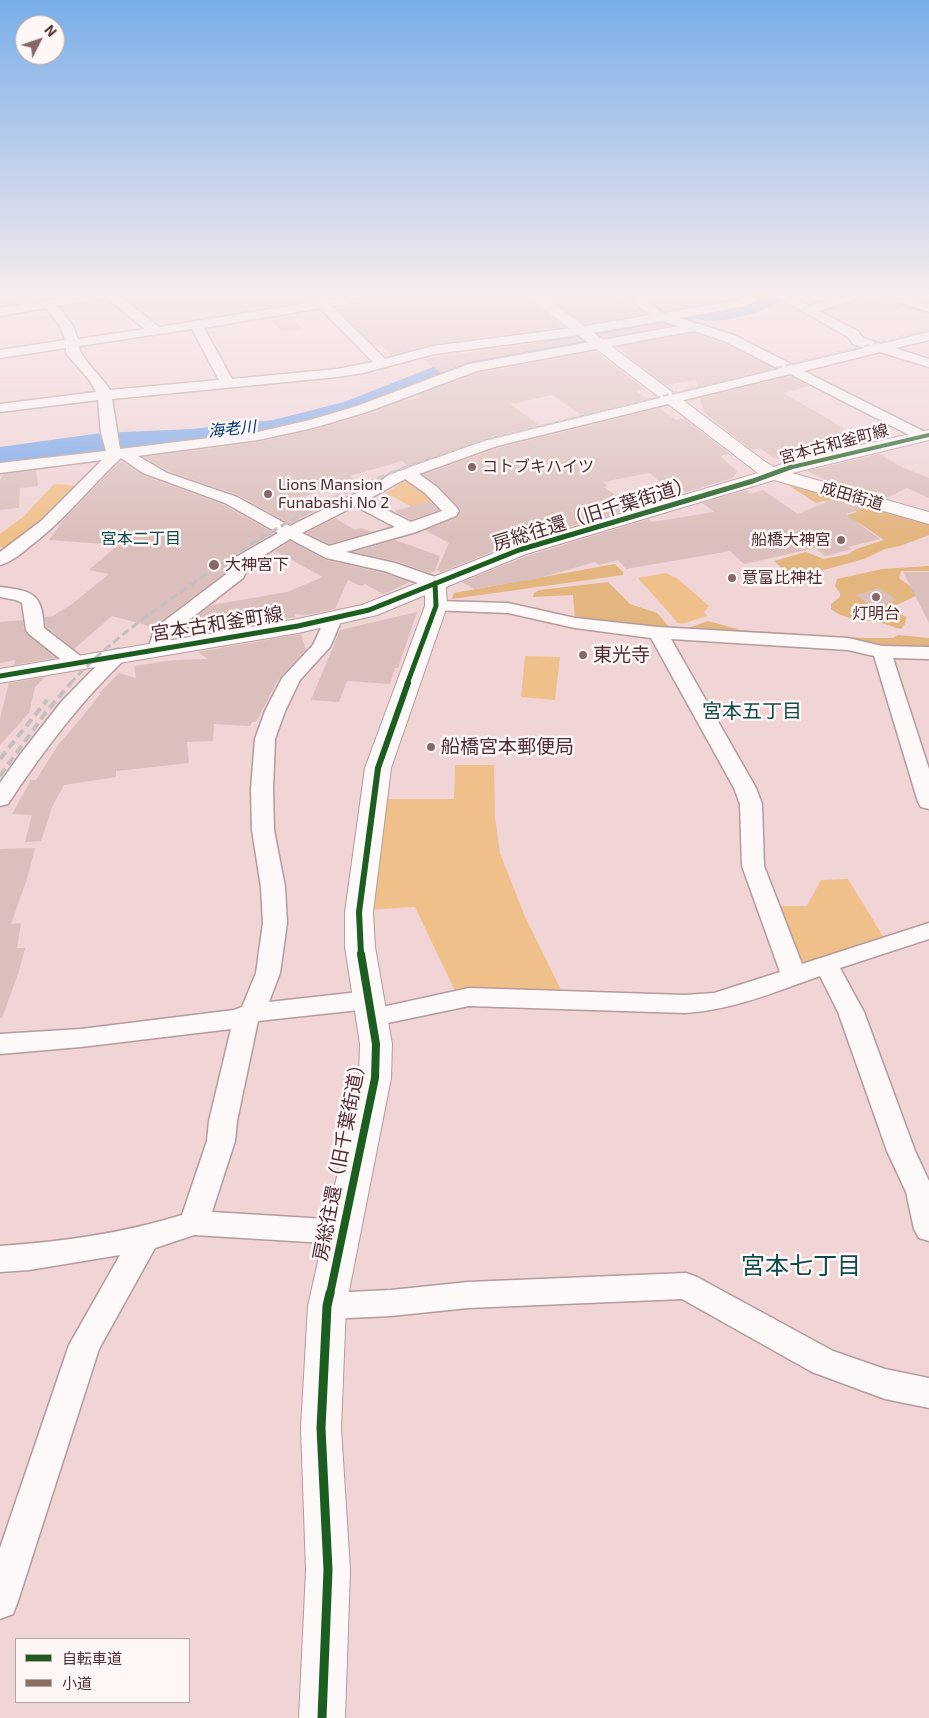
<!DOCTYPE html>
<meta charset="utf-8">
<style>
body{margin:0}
#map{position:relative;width:929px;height:1718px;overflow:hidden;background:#f0d4d6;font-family:"Exo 2","Noto Sans JP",sans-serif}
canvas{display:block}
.legend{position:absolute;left:15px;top:1638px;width:175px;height:65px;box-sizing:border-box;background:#fff6f6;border:1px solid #b8a6a7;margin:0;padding:6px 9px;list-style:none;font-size:15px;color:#4e2e30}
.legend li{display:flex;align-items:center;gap:10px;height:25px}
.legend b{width:25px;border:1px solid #b8a6a7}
.north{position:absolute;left:15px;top:15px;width:50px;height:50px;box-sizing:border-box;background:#fff6f6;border:1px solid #b8a6a7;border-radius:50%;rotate:49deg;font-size:14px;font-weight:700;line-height:20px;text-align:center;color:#4e2e30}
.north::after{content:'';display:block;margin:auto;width:18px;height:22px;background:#87686a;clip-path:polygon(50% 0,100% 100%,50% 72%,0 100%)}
</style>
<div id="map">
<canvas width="929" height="1718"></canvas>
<ul class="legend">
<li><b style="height:6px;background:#1b5e20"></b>自転車道</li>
<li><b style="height:6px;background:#8d6e63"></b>小道</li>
</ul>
<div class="north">N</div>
</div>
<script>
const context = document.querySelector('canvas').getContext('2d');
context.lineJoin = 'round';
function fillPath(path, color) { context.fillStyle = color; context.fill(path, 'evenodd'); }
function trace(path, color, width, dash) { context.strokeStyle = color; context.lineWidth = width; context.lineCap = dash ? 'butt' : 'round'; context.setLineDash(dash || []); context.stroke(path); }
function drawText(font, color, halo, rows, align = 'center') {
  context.font = font + ' "Exo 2","Noto Sans JP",sans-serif'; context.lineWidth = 5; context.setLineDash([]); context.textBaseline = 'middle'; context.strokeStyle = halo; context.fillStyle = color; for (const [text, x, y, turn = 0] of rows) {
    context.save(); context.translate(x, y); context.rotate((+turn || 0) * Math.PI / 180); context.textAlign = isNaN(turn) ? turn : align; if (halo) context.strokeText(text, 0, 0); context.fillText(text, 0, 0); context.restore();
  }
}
fillPath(new Path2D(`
 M 406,480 L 412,481 L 436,500 L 414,508 L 386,493 Z
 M 54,484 L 80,486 L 11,550 L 0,547 L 0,534 L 23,517 Z
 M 666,573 L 678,579 L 709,606 L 704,612 L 707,616 L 682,624 L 678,623 L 638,578 Z
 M 525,656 L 560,657 L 555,700 L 521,697 Z
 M 455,765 L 494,765 L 495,817 L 500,853 L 525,917 L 562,992 L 455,991 L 415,907 L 367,910 L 382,799 L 454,799 Z
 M 848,879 L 884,938 L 800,968 L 775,906 L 807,906 L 821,880 Z`), '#f0c08b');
fillPath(new Path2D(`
 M 785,483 L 929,523 L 929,535 L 900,546 L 885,549 L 864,559 L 794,578 L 774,561 L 806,552 L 824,559 L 849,554 L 856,549 L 884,540 L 859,523 L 842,526 L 825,522 L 857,512 C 844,502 832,497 816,503 Z
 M 615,564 L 623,572 L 623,575 L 452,599 L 454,593 Z
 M 929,566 L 929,571 L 901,571 L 899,578 L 910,586 L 918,595 L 890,608 L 906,617 L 905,624 L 901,629 C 894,628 888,624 881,623 C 863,619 847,621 831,609 L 831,604 L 840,597 L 840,593 L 835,586 L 837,579 L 882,569 Z
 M 608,582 L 630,604 L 657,613 L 671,629 L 575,619 L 573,595 L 533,597 L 534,593 L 539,590 Z
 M 708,621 L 741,630 L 866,638 L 893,638 L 898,635 L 929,638 L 929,651 L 686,629 Z`), '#e3b57f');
fillPath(new Path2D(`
 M 761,304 L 751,308 L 486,362 L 335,416 L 256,433 L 105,452 L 0,462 L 0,447 L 101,433 L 192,429 L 273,420 L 344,402 L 443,363 L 474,355 L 607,329 Z`), '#74a4ea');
fillPath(new Path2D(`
 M 760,295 L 786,295 C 775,311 718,325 700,320 L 696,316 L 700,312 L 738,304 Z`), '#74a4ea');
fillPath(new Path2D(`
 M 385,296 L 517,296 L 524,300 L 529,300 L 565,327 L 433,344 L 391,355 L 380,345 L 374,346 L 336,307 L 377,301 Z
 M 559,296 L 610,296 L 623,305 L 633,310 L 639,309 L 645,314 L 585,324 L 549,297 Z
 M 291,315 L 303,329 L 282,332 L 270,319 Z
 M 662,323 L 671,326 L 603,338 L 598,334 Z
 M 694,333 L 723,343 L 774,368 L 698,387 L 696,380 L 665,385 L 616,347 Z
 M 578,337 L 583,341 L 469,362 L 441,373 L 423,359 Z
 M 596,351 L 645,389 L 636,391 L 647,399 L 581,415 L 552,395 L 510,404 L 539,425 L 486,438 L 408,466 L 402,461 L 350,476 L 353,478 L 290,502 L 315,511 L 290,524 L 238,495 L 168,471 L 144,457 L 258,442 L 313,430 L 379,411 L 378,410 L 401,401 L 420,398 L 417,395 L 478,373 Z
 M 790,376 L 810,386 L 783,393 L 830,420 L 864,443 L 788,460 L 782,460 L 772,457 L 760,448 L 752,450 L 704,413 L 700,398 Z
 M 659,408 L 676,420 L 684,418 L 730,454 L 720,456 L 737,471 L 733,478 L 686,492 L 676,485 L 666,487 L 649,473 L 603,482 L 608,486 L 604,487 L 633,508 L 511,544 L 441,572 L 437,570 L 449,543 L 425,530 L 457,518 L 461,510 L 438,486 L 423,475 L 498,448 Z
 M 880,454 L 899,466 L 929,478 L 929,498 L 907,488 L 887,498 L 830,482 L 807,471 Z
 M 123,462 L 142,475 L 224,505 L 274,533 L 235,555 L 228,571 L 153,627 L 112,616 L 74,649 L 46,627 L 45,617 L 53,616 L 72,604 L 109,574 L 89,570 L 118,545 L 49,540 L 64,519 L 118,463 Z
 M 36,470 L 38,486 L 20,488 L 19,508 L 0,510 L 0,480 L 4,474 Z
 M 746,490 L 750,494 L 763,490 L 798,514 L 833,499 L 865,508 L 846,514 L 880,539 L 848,547 L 852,549 L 825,556 L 815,548 L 744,564 L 730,551 L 626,569 L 618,560 L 599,565 L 595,562 L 536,579 L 474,589 L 462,582 L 527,556 L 649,519 L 652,522 L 714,512 L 702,503 Z
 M 430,501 L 439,510 L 411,520 L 394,511 Z
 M 335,518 L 355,530 L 361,528 L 372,532 L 329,544 L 306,533 Z
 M 395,540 L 440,556 L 435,571 L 430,573 L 396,561 L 354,552 Z
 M 290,541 L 326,560 L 383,573 L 410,582 L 383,594 L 365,584 L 361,586 L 348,580 L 335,609 L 308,615 L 294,614 L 296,617 L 180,637 L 175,633 L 212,605 L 287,592 L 323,577 L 275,551 Z
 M 903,572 L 929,572 L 929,623 Z
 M 879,588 L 897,600 L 873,607 L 856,595 Z
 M 417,612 L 398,668 L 395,668 L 390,684 L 347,681 L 339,702 L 311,700 L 340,630 Z
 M 23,620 L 24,630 L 28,635 L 56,658 L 14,665 L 15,660 L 0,663 L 0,622 Z
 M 301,634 L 306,650 L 278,680 L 256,722 L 252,722 L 250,726 L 214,724 L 213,741 L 187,742 L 189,763 L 116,771 L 116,777 L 64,785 L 52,807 L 41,841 L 25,842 L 32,815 L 12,814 L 31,780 L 36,780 L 58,745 L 83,716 L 101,693 L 99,693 L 119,673 L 136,678 L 134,666 L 174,660 L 208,659 L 198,652 Z
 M 45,677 L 35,687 L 29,713 L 0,745 L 0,719 L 9,683 Z
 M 35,848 L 27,879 L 11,924 L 21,923 L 17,948 L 25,948 L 20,968 L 2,1018 L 0,1018 L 0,849 Z`), '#dbbfbc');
const street = new Path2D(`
 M 78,295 L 119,295 L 159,327 L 314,302 L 309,295 L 321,295 L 326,300 L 352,295 L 383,295 L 377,299 L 332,306 L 385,359 L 433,346 L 580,327 L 650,315 L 624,295 L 639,295 L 663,313 L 739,300 L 747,295 L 764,295 L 746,306 L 679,318 L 734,335 L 793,365 L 865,348 L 853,344 L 848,337 L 774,295 L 790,295 L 809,306 L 844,295 L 865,295 L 863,298 L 819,311 L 858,331 L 863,338 L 881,344 L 929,332 L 929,340 L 895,348 L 929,359 L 929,367 L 880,352 L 804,371 L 927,433 L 929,437 L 922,440 L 917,439 L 790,374 L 497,446 L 419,474 L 437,487 L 457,508 L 459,511 L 456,516 L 416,532 L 346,552 L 395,563 L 441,579 L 444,583 L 441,587 L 435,588 L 429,587 L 384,571 L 326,558 L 290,539 L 250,564 L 243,578 L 171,634 L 164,653 L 157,655 L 150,653 L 148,649 L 155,628 L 229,572 L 236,557 L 278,533 L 225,503 L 143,473 L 121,458 C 90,487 64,521 29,547 C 21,554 11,562 0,565 L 0,552 L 41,521 L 102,460 L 0,473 L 0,463 L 106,451 L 101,433 L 98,400 L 0,412 L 0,404 L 96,392 L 90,381 L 66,353 L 66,348 L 0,358 L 0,350 L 65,340 L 60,326 L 46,308 L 0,316 L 0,308 ZM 107,298 L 145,329 L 78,339 L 73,326 L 58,306 ZM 320,308 L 373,362 L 337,369 L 232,379 L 204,328 ZM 662,321 L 679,326 L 469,364 L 357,406 L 310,420 L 258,432 L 120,449 L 112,399 L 337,377 L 363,373 L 434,354 L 580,335 ZM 192,329 L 219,380 L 110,390 C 103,377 80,359 79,346 ZM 694,331 L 724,341 L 779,369 L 487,440 L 390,474 L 379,482 L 290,526 L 237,497 L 167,473 L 138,456 L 258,440 L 313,428 L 367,412 L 477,371 ZM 405,479 L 425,493 L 442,511 L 411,522 L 367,500 ZM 355,506 L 395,527 L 329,546 L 302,533 Z
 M 883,295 L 903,295 L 929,304 L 929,312 L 885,298 Z
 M 0,587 C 33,591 42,593 44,628 L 83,658 L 85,662 L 83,666 L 76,668 L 69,666 L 29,634 L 26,630 L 22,603 L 16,600 L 0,597 Z
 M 436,601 L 508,603 L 575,618 L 658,627 L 848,638 L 882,646 L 929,647 L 929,659 L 893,658 L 929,769 L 929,809 L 921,807 L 918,802 L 874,656 L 848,650 L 671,639 L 756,788 L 762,804 L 764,866 L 802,964 L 929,923 L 929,939 L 840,968 L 864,1012 L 915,1151 L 929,1181 L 929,1241 L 919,1238 L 914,1229 L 906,1192 L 887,1151 L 838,1012 L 820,976 C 775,992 733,1010 685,1013 L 469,1006 L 373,1026 L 364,1023 L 360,1017 L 364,1011 L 469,988 L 685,995 L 714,993 L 780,972 L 742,866 L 740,804 L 734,788 L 651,638 L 575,628 L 508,613 L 430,610 L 427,606 L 430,602 Z
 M 333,614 L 339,615 L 342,619 L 330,647 L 300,680 L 285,711 L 275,739 L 273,789 L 274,830 L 285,887 L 287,923 L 280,973 L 269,1002 L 368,991 L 377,994 L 381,1000 L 377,1006 L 368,1009 L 258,1021 L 237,1121 L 235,1141 L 212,1212 L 342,1220 L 352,1223 L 357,1232 L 352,1241 L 342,1244 L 194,1235 L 155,1248 L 99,1349 L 18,1601 L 13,1614 L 0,1619 L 0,1548 L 69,1345 L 120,1255 L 29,1270 L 0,1272 L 0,1246 C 61,1242 124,1233 182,1215 L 207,1141 L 209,1121 L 231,1029 L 81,1047 L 0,1054 L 0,1034 L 81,1029 L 234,1010 L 242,1007 L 256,973 L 263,923 L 261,887 L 252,830 L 251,789 L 255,739 L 265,711 L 282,678 L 313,645 L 327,615 Z
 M 118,649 L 125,651 L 127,655 L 125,659 C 79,703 43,751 8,804 L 0,806 L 0,783 L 19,756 L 62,701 L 111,651 Z
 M 686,1273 L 697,1277 L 833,1351 L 885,1369 L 929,1378 L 929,1408 L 885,1399 L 812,1372 L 682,1299 L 468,1308 L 391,1316 L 327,1319 L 316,1315 L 312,1306 L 316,1297 L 327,1293 L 391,1290 L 468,1282 Z`);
const secondary = new Path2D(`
 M 526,295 L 543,295 L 764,461 L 774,467 L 794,460 L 929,430 L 929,440 L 792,473 L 929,512 L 929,524 L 774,480 L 526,554 L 446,587 L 447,606 L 391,768 L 373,912 L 375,947 L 392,1044 L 391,1078 L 346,1306 L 341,1428 L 350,1570 L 345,1718 L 299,1718 L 306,1570 L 301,1428 L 308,1306 L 359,1078 L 360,1044 L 345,947 L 345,912 L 365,768 L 425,606 L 425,595 L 377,615 L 298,633 L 0,683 L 0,669 L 298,619 L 362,605 L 512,546 L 758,473 Z`);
trace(street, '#b59b9d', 3);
trace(secondary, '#b59b9d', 2);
fillPath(street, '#fdf9f9');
fillPath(secondary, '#fdf9f9');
trace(new Path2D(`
 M 403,468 L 477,442 L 929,330`), '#c6bfbf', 2.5, [6, 3]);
trace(new Path2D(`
 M 70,684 C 101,649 137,623 175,596 C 247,544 322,497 407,467`), '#c6bfbf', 3, [8, 4]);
trace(new Path2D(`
 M 0,759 L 47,700
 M 0,776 L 46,712 L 71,683`), '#c6bfbf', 4, [9, 5]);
trace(new Path2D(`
 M 788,299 L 793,295`), '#8d6e63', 3, [6, 3]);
trace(new Path2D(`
 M 788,468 L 929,435`), '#1b5e20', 4);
trace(new Path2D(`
 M 0,676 L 298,626 L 369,610 L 519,550 L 753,481 L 791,467
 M 407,684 L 436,606 L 435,583`), '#1b5e20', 5);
trace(new Path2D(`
 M 361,955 L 359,912 L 378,768 L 408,683`), '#1b5e20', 6);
trace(new Path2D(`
 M 330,1294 L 375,1078 L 376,1044 L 361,954`), '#1b5e20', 8);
trace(new Path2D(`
 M 322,1718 L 328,1570 L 321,1428 L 327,1306 L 330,1293`), '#1b5e20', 9);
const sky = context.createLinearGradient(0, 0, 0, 536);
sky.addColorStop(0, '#79aee9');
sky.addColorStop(0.55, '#f8eced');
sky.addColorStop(1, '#f8eced00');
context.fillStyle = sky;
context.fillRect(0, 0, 929, 536);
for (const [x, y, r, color] of [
 [472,467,5,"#87686a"],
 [268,494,5,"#87686a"],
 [841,540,5,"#87686a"],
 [214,565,6,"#87686a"],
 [732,578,5,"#87686a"],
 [876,597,5,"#87686a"],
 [583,655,5,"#87686a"],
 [431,747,5,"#87686a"]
]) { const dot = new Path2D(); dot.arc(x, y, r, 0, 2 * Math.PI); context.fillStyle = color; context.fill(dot); trace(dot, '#fff6f6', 2); }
drawText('italic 16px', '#003a77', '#fff6f6', [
 ["海老川",232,429,-6]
]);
drawText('16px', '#4e2e30', '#fff6f6', [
 ["宮本古和釜町線",834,444,-15],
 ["成田街道",852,496,16]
]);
drawText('16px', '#4e2e30', '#fff6f6', [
 ["コトブキハイツ",482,467],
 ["Lions Mansion",278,485],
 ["Funabashi No 2",278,503],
 ["船橋大神宮",831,540,"right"],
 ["大神宮下",225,565],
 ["意富比神社",742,578],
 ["灯明台",876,614,"center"]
], 'left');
drawText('16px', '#0d4c4c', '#fff6f6', [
 ["宮本二丁目",141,539]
]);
drawText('19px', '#4e2e30', '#fff6f6', [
 ["房総往還（旧千葉街道）",593,514,-17],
 ["宮本古和釜町線",217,624,-9],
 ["房総往還（旧千葉街道）",340,1158,-79]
]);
drawText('19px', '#4e2e30', '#fff6f6', [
 ["東光寺",593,655],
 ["船橋宮本郵便局",441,747]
], 'left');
drawText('20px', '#0d4c4c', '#fff6f6', [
 ["宮本五丁目",752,711]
]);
drawText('24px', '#0d4c4c', '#fff6f6', [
 ["宮本七丁目",801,1266]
]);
</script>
